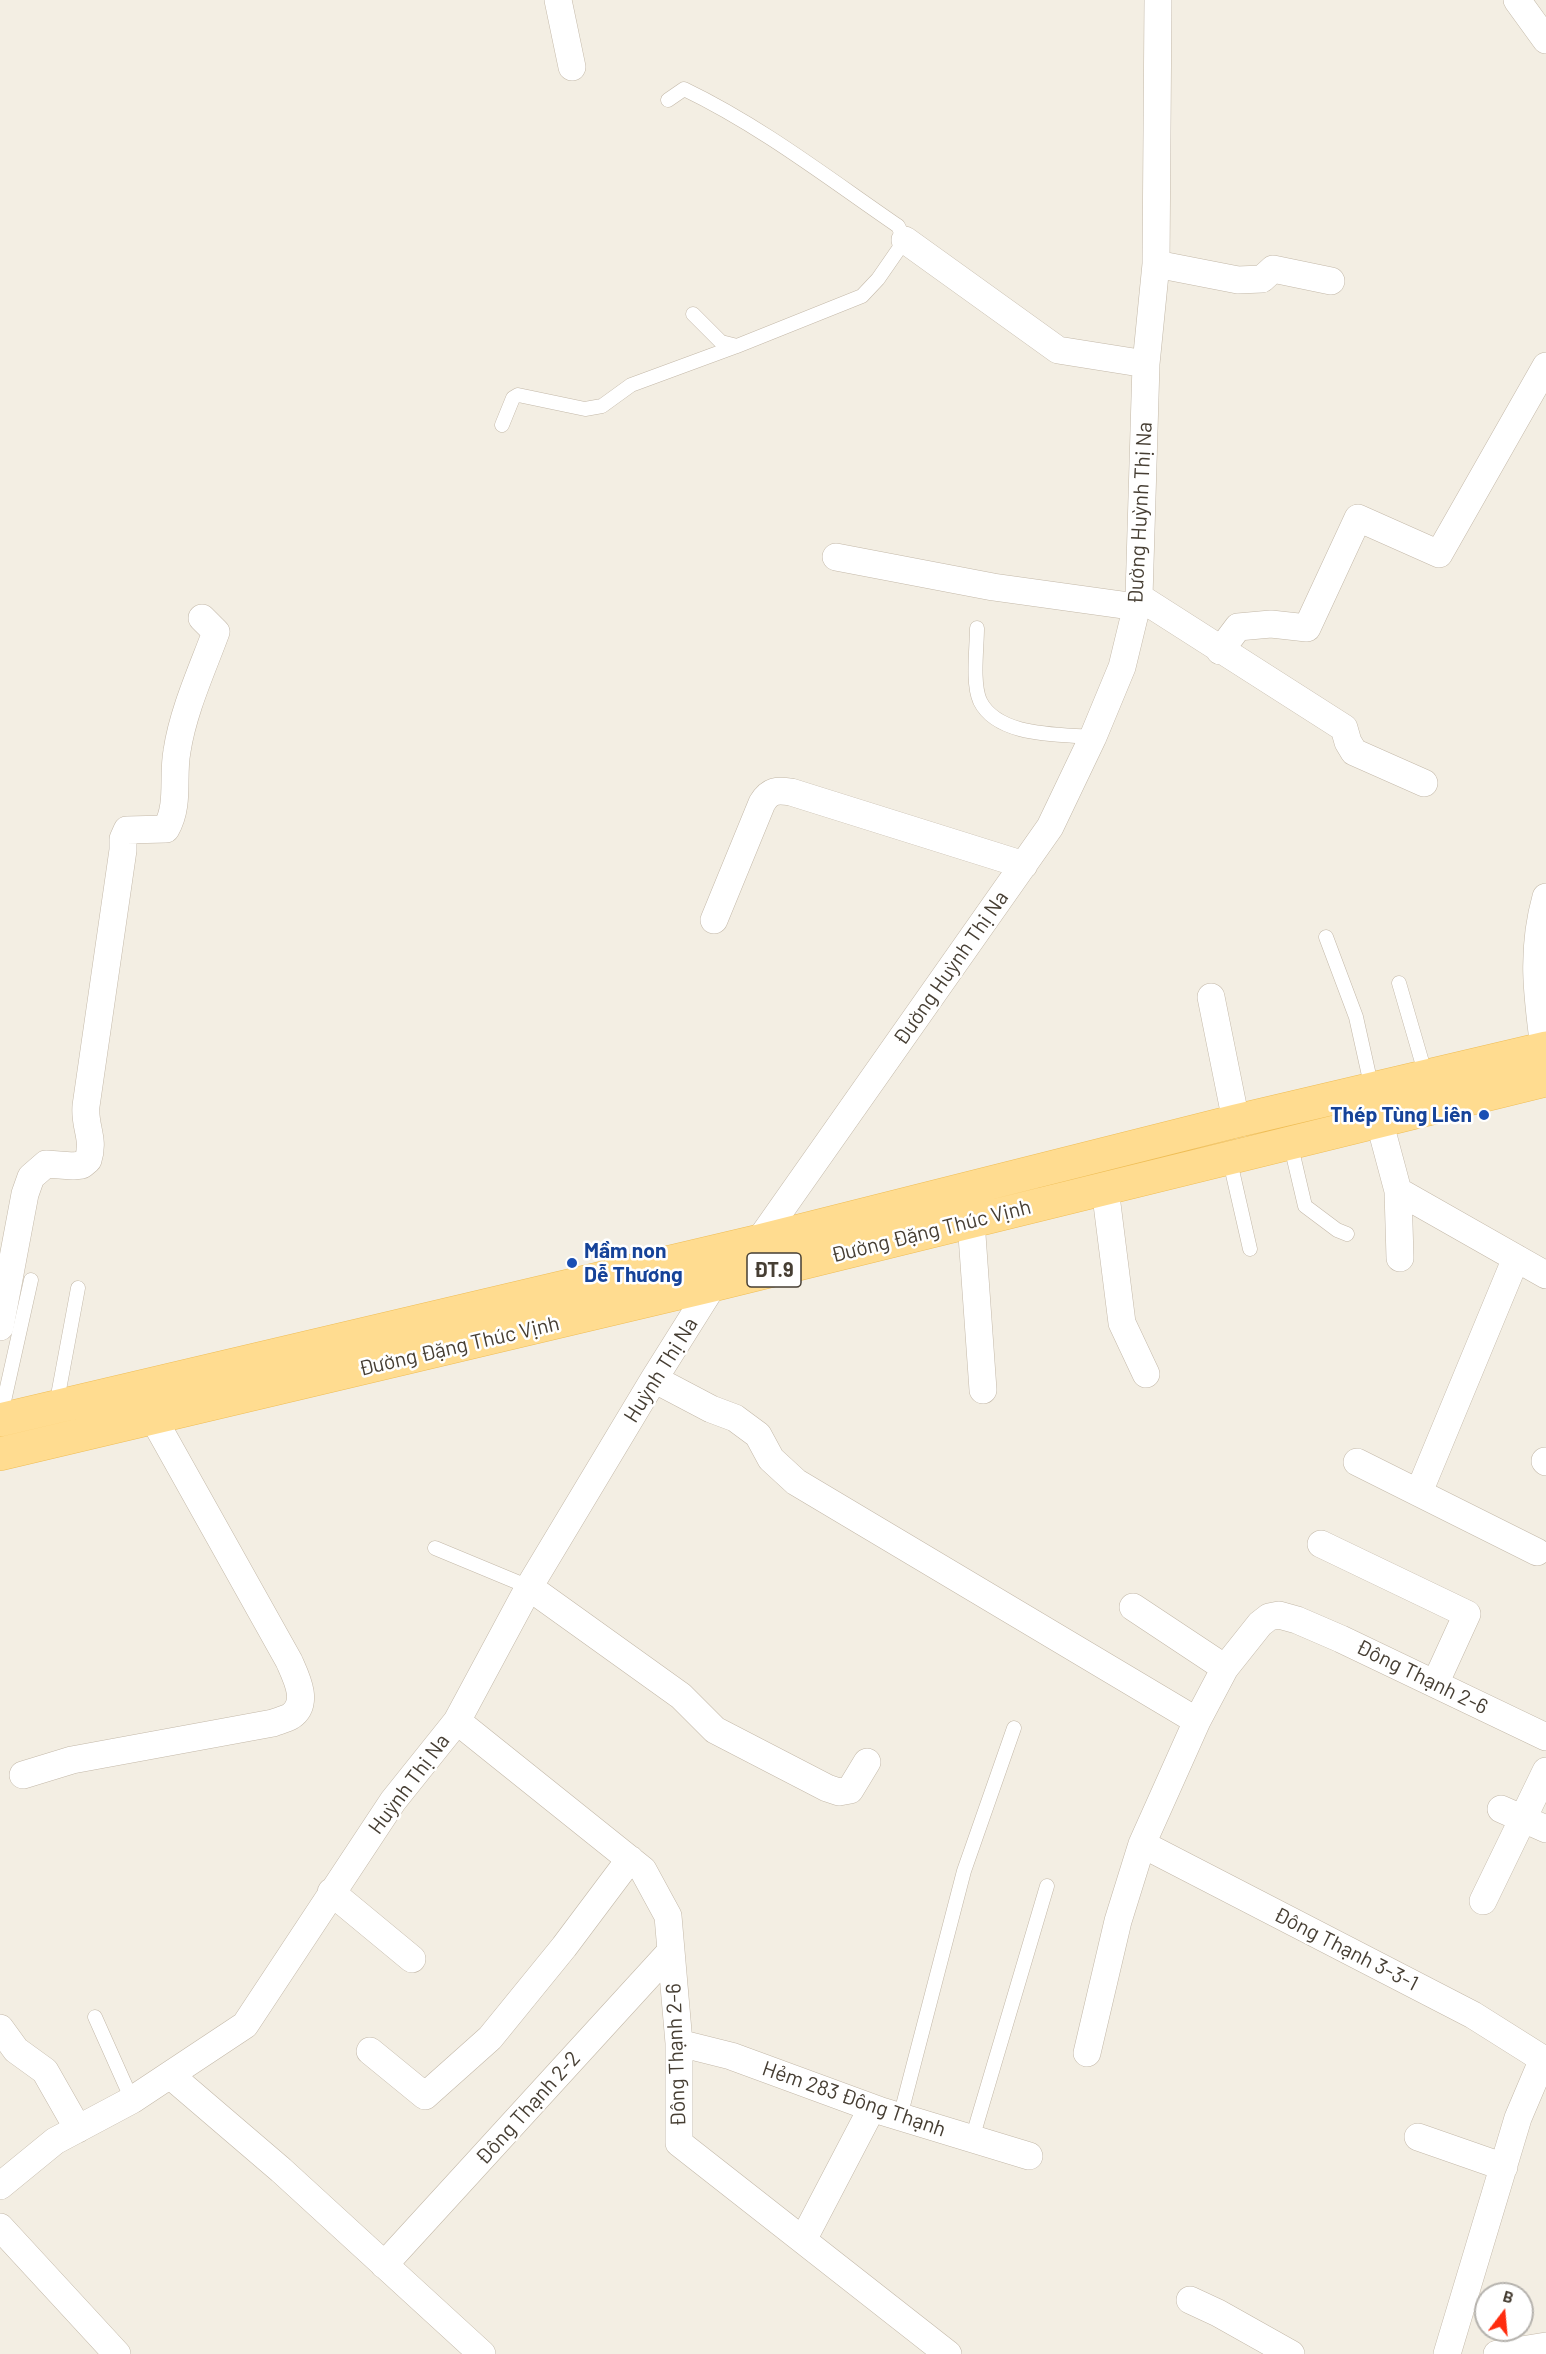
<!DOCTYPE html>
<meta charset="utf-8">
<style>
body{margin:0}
#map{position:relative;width:1546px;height:2354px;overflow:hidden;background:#f3eee3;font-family:Barlow,sans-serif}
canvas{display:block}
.north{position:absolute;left:1474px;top:2282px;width:60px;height:60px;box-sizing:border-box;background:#fff;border:2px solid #b5b2ad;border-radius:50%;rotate:16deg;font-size:16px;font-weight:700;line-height:24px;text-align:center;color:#463e33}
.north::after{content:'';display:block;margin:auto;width:21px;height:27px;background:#ff2c0e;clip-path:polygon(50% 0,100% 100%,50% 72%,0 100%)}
</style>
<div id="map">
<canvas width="1546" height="2354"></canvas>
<div class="north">B</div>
</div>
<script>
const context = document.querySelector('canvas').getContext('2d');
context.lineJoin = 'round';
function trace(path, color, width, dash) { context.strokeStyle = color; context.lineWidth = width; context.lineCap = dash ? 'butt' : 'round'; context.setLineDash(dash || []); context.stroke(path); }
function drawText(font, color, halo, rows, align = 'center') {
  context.font = font + ' Barlow,sans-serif'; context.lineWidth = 5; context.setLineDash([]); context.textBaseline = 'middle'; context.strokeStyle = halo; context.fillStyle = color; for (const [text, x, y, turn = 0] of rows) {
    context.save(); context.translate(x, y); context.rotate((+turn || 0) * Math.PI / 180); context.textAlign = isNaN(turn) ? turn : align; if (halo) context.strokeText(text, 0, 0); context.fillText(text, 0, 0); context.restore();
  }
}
const lane = new Path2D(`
 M 668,100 L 684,89 C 761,126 828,178 898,226 L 905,240 L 878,279 L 862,296 L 737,346 L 721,342 L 693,314
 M 502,425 L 513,398 L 518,395 L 585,409 L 602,406 L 631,385 L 737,346
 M 977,628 C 977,648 972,683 980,701 C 998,737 1058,734 1093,737
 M 1326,937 L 1356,1017 L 1372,1089
 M 1399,983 L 1426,1076
 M 1290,1142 L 1305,1206 L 1337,1230 L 1347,1234
 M 1229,1157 L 1250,1249
 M 56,1406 L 78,1288
 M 0,1419 L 31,1280
 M 435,1548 L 529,1587
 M 95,2017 L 132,2100
 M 900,2117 L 964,1871 L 1014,1728
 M 972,2139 L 1047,1886`);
const street = new Path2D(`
 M 558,0 L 572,67
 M 1517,0 L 1546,40
 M 905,240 L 1058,350 L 1146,364
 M 1156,264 L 1238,280 L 1262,279 L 1273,269 L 1331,281
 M 836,557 L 993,587 L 1137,607
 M 1139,597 L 1344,728 L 1348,742 L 1354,752 L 1424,783
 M 1220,651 L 1238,627 L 1271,624 L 1307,628 L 1358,518 L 1439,554 L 1546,366
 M 714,920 L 762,803 C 770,790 777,790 791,792 L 1024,865
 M 1211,997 L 1236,1121
 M 1544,1048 C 1537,995 1531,950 1546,897
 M 1379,1120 L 1398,1191 L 1546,1275
 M 1105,1188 L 1122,1323 L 1146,1374
 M 1398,1191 L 1400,1258
 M 971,1221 L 983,1390
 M 759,1241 L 1050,827 L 1093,737 L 1122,667 L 1139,597 L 1146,364 L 1156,264 L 1158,0
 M 0,1327 L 25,1194 L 31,1177 L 46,1164 L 73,1166 L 82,1165 L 88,1160 C 95,1138 84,1127 86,1106 L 123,850 L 123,839 L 127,830 L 166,829 C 180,804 172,778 177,751 C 183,711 202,670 216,632 L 202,618
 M 654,1379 L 711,1409 L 735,1418 L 758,1435 L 771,1459 L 796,1482 L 1197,1721 L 1142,1844 L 1118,1921 L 1087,2053
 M 1545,1461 L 1546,1462
 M 1357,1462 L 1537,1552
 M 1419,1492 L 1516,1258
 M 1321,1544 L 1467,1614 L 1435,1684
 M 529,1587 L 681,1696 L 715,1730 L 827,1788 L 839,1792 L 850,1790 L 867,1762
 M 1133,1607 L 1225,1668
 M 457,1721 L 643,1870 L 668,1916 L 679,2043 L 679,2143 L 948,2354
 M 1197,1721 L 1225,1668 L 1260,1624 L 1269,1617 L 1279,1615 L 1297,1620 L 1341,1639 L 1546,1737
 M 23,1775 L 72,1760 L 273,1723 C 278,1721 286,1719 291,1716 C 310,1703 296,1677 289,1661 L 153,1418
 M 1501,1809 L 1546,1829
 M 1142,1844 L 1473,2015 L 1546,2061
 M 331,1892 L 412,1959
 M 1483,1901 L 1546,1771
 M 0,2028 L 16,2050 L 45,2071 L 78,2129
 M 679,2043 L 731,2056 L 881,2111 L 1029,2156
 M 370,2051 L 425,2096 L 490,2038 L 564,1947 L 630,1859
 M 170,2075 L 281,2170 L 482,2354
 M 1418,2137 L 1504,2167
 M 0,2186 L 55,2141 L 132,2100 L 245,2025 L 393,1801 L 457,1721 L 529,1587 L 654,1379 L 713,1285
 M 0,2227 L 117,2354
 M 803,2240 L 872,2108
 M 384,2265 L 671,1951
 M 1190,2300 L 1218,2313 L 1291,2354
 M 1447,2354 L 1518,2118 L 1543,2059
 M 1497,2354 L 1546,2346`);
const primary = new Path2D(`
 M 0,1420 L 759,1241 L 1236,1121 L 1546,1048
 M 0,1454 L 713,1285 L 1546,1080`);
trace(lane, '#c3b8a8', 15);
trace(street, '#c3b8a8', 28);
trace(primary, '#efbd55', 34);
trace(lane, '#fff', 14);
trace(street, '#fff', 27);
trace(primary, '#ffdc90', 33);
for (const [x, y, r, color] of [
 [1484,1115,6,"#1a4fb4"],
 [572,1263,6,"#1a4fb4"]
]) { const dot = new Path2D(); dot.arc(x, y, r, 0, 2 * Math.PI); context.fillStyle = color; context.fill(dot); trace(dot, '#fff', 2); }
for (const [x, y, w] of [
 [774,1270,54]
]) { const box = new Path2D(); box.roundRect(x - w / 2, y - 17, w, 34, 4.5); context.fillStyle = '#fff'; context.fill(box); trace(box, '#463e33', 1.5); }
drawText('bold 20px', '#463e33', null, [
 ["ĐT.9",774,1270]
]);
drawText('21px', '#463e33', '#fff', [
 ["Đường Huỳnh Thị Na",1140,513,-87],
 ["Đường Huỳnh Thị Na",951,968,-55],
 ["Đường Đặng Thúc Vịnh",931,1231,-14],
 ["Đường Đặng Thúc Vịnh",459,1346,-13],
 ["Huỳnh Thị Na",661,1370,-58],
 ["Đông Thạnh 2-6",1422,1677,26],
 ["Huỳnh Thị Na",409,1784,-53],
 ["Đông Thạnh 3-3-1",1346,1949,27],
 ["Đông Thạnh 2-6",676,2055,-92],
 ["Hẻm 283 Đông Thạnh",854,2099,19],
 ["Đông Thạnh 2-2",528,2108,-48]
]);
drawText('bold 21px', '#164399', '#fff', [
 ["Thép Tùng Liên",1472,1115],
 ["Mầm non",584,1251,"left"],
 ["Dễ Thương",584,1275,"left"]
], 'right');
</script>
